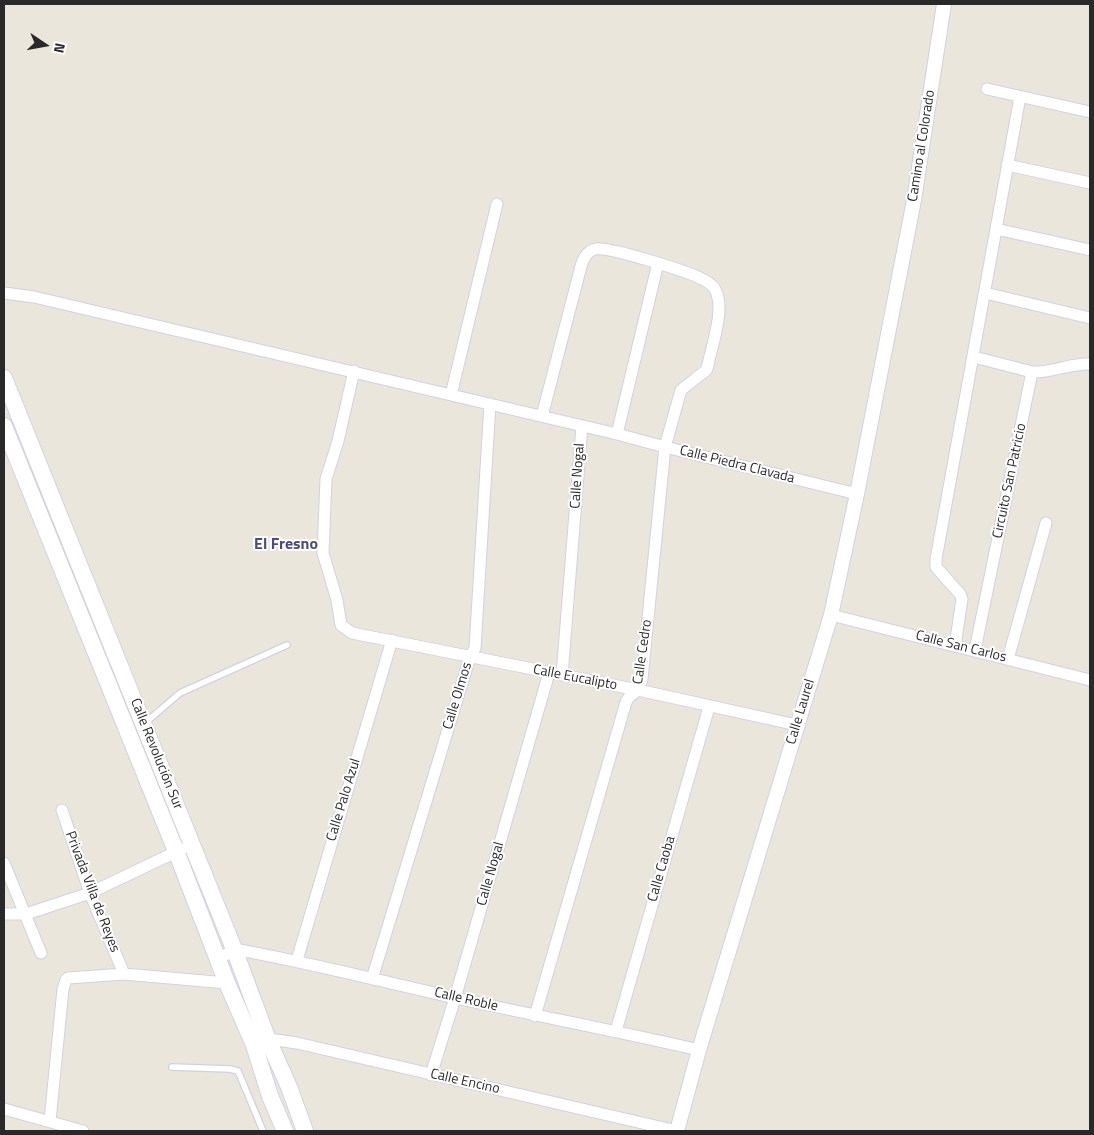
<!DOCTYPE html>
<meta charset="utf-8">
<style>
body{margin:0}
#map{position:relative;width:1094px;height:1135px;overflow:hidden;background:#ebe6db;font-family:"Titillium Web",sans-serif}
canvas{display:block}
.frame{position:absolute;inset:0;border:5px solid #292929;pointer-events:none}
.north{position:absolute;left:20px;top:20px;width:50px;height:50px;-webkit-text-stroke:4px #fff;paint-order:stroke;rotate:102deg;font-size:14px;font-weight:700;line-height:20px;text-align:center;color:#292929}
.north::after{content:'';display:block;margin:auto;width:18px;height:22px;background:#292929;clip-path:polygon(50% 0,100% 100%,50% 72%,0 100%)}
</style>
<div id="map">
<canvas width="1094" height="1135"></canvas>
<div class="frame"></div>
<div class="north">N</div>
</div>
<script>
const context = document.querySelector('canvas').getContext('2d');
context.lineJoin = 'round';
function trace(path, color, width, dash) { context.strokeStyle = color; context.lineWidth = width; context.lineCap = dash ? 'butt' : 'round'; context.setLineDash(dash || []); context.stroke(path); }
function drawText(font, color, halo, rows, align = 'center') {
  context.font = font + ' "Titillium Web",sans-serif'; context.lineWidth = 4; context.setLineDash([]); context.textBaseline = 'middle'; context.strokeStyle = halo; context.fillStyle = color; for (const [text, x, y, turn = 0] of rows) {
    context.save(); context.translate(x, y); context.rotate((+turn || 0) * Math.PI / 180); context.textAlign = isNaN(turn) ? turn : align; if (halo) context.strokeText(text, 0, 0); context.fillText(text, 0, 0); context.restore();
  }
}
const service = new Path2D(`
 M 145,723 L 180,693 L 287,645
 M 172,1067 L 230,1069 L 238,1071 L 263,1131`);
const minor = new Path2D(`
 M 987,89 L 1090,112
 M 1007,165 L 1090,183
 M 996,229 L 1090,250
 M 4,293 L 34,297 L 617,434 L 665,447 L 857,494
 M 985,293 L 1090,318
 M 974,357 L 1032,372 C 1052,373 1070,363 1090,364
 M 354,371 L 338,441 L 326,479 L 323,553 L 337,600 L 341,625 L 352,633 L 638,690 L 797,725
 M 451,395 L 497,204
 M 617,434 L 658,263
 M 831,615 L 1090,680
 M 955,646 L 962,599 L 960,594 L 936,567 L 936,559 L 1020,97
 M 975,650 L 1032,372
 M 1008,659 L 1046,523
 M 562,675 L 582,426
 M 62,810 L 90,893 L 124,974
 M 4,863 L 41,953
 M 4,914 L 26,914 L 90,893 L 182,849
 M 218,960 L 234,949 C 312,963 388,983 465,1000 C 542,1017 621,1032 699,1050
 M 297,960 L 392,640
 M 372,979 L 470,657 L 475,648 L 490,404
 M 535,1016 L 626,702 L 629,697 L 638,690 L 642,679 L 665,447 L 681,390 L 704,372 L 707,369 C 711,348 724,313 717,294 C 715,287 710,283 704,280 C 690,272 608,246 595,249 C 584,252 581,265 579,274 L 542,416
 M 616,1031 L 709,707
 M 262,1042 L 276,1040 L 297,1043 L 677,1131
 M 431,1075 L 455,998 L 549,673
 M 4,1109 L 83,1131
 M 50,1121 L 63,989 L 66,980 L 68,978 L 124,974 L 227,983`);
const tertiary = new Path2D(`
 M 677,1131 L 699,1050 L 831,615 L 857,494 L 914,200 L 944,4`);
const secondary = new Path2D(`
 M 4,378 L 234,949 L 268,1040 L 289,1087 L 305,1131
 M 4,426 L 176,851 L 227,983 L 254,1045 L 270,1096 L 285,1131`);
trace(service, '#d0d2e2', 8);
trace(minor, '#d0d2e2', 13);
trace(tertiary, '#d0d2e2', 16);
trace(secondary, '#d0d2e2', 18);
trace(service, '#fff', 5.5);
trace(minor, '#fff', 11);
trace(tertiary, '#fff', 14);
trace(secondary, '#fff', 16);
drawText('14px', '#292929', '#fff', [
 ["Camino al Colorado",922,146,-81],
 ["Calle Piedra Clavada",737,465,14],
 ["Calle Nogal",578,476,-86],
 ["Circuito San Patricio",1010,481,-78],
 ["Calle San Carlos",961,647,14],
 ["Calle Cedro",643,652,-82],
 ["Calle Eucalipto",575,678,11],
 ["Calle Olmos",458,696,-73],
 ["Calle Laurel",801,712,-73],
 ["Calle Revolución Sur",156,754,68],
 ["Calle Palo Azul",344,800,-73],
 ["Calle Caoba",662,869,-74],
 ["Calle Nogal",491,874,-74],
 ["Privada Villa de Reyes",92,892,69],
 ["Calle Roble",466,1000,13],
 ["Calle Encino",465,1082,13]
]);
drawText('bold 16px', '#4a4d7a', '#fff', [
 ["El Fresno",286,545]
]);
</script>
